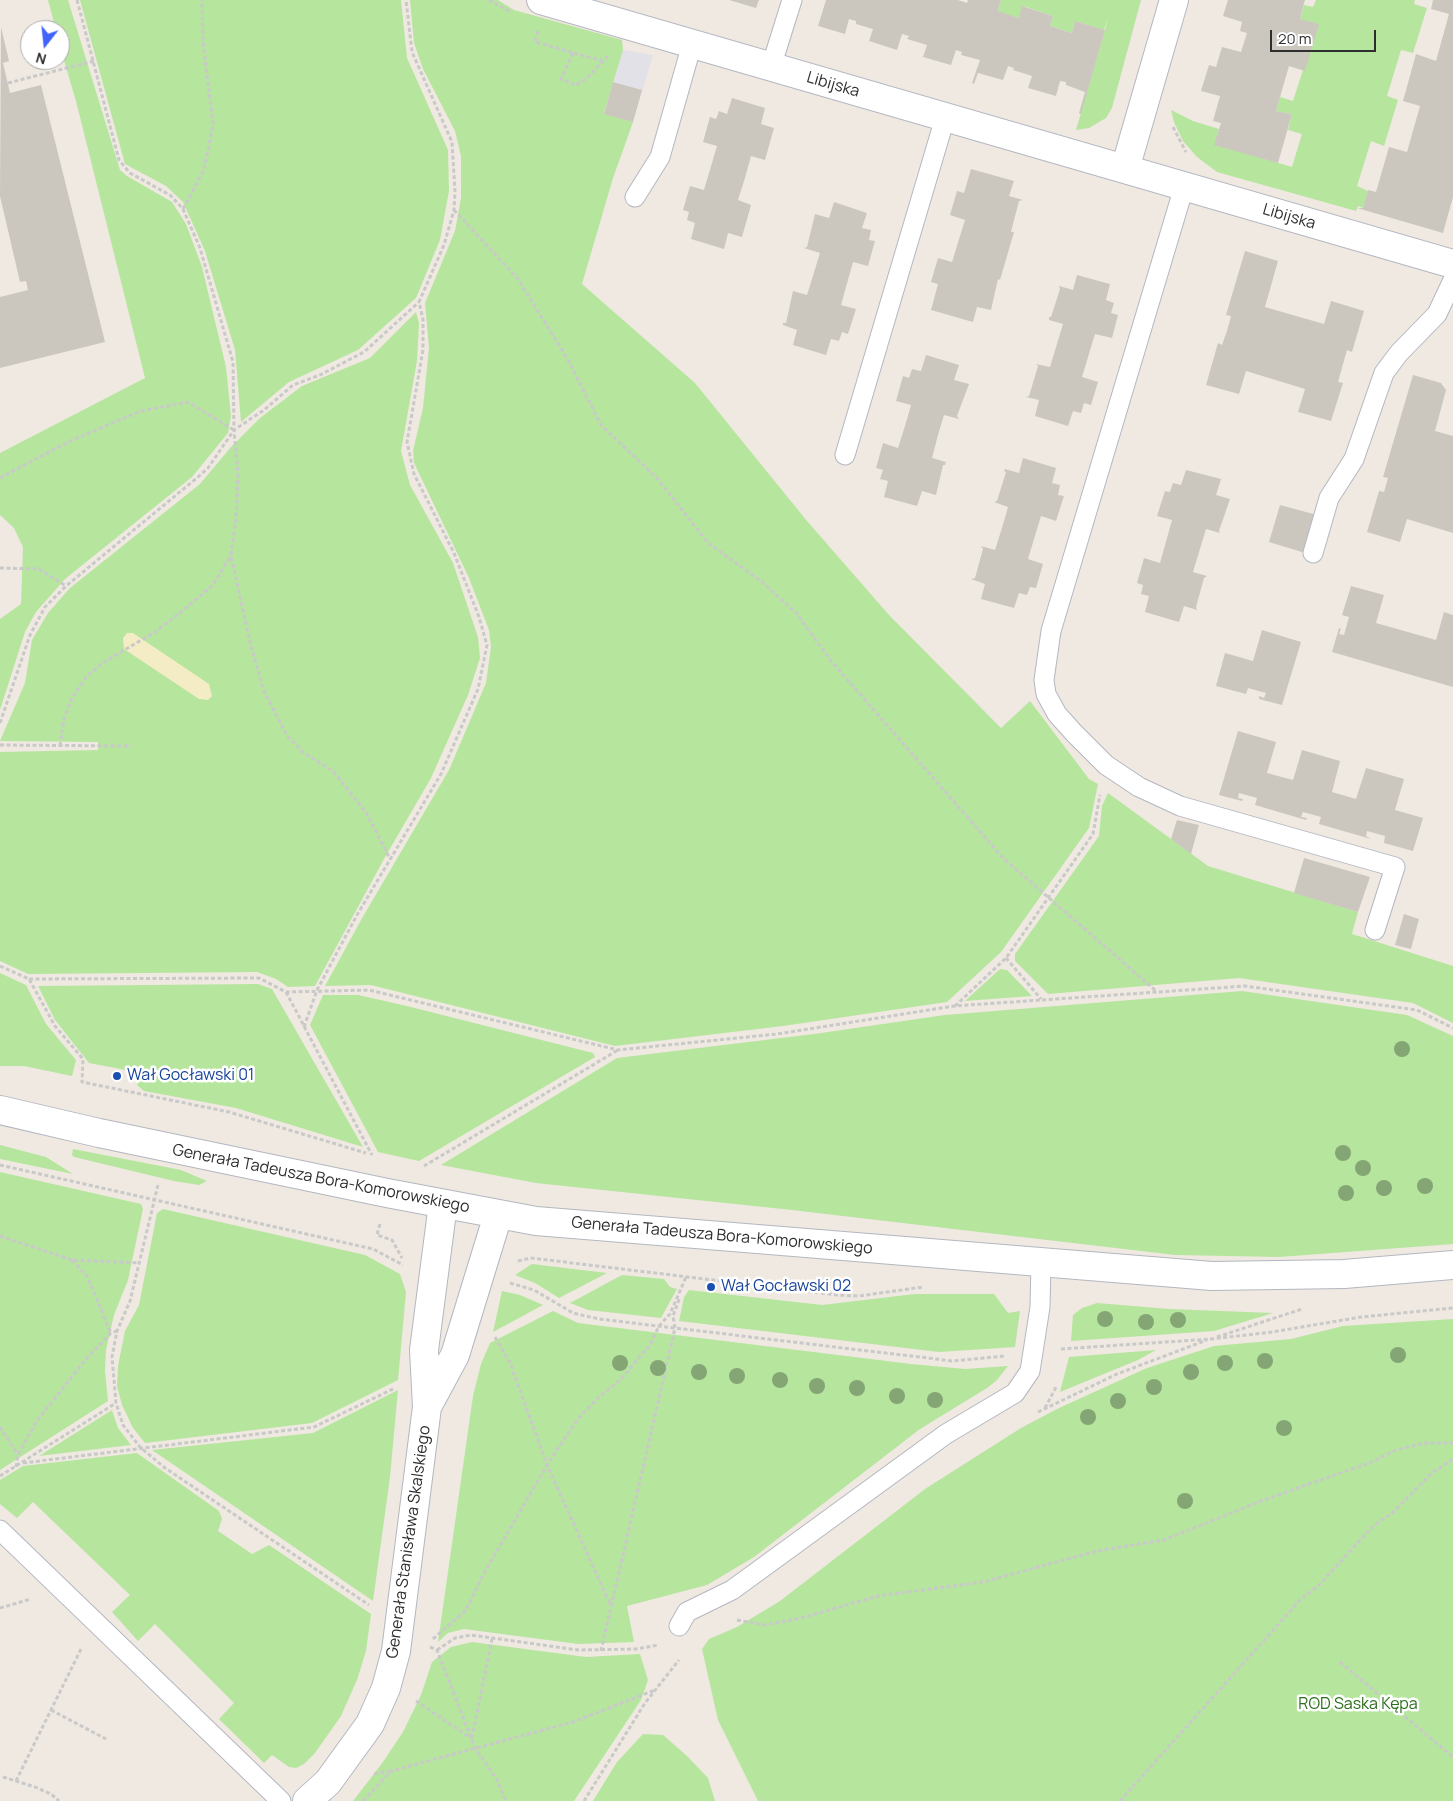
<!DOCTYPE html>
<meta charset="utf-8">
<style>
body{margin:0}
#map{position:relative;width:1453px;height:1801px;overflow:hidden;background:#efe9e1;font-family:Manrope,sans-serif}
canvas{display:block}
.north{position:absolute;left:20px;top:20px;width:50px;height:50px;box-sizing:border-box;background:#fff;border:1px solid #ababab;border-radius:50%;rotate:196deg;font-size:14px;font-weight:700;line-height:20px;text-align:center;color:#2e2e2e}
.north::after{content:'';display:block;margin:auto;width:18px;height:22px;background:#4264fb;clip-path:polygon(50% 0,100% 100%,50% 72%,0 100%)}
.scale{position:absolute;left:1270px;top:30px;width:106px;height:22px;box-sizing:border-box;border:2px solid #2e2e2e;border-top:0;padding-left:6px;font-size:15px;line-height:18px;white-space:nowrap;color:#2e2e2e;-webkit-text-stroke:4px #fff;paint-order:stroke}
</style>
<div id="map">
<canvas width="1453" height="1801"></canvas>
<div class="north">N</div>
<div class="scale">20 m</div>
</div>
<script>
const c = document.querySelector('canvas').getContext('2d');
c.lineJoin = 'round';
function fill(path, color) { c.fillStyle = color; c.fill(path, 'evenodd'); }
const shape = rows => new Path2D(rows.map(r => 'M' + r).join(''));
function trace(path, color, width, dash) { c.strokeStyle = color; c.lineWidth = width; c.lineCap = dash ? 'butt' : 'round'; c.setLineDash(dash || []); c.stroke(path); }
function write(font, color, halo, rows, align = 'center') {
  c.font = font + ' Manrope,sans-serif'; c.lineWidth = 5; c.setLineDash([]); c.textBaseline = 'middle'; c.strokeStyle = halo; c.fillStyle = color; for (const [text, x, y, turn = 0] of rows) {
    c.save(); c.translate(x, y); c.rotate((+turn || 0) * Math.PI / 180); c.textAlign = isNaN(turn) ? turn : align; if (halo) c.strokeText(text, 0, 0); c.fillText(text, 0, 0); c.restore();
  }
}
const industrial = shape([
 [623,50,653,55,633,122,604,114]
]);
const green = shape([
 [48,0,68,0,120,170,127,176,172,202,186,224,202,267,226,367,231,416,228,433,192,477,65,579,36,612,25,632,0,710,0,619,21,604,23,547,14,528,0,515,0,453,145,378,76,101,60,47,60,30,56,30],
 [80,0,401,0,407,58,448,150,449,191,440,240,416,298,358,350,289,382,241,422,235,350,205,251,183,202,166,186,125,164],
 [410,0,498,0,514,10,622,40,623,50,604,113,633,122,613,178,582,284,695,383,807,521,889,615,1001,728,1030,701,1089,779,1098,784,1089,828,1001,952,947,1002,783,1026,615,1046,371,985,325,986,361,920,449,770,486,683,491,647,489,630,469,578,414,463,413,451,423,408,429,348,425,303,455,231,461,198,461,156,455,131,423,69,414,43],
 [1001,0,1141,0,1112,108,1106,118,1089,128,1076,130,1109,16,1104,30,1075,21,1072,33,1050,26,1053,16,1023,6,1019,18,998,12],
 [1316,0,1415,0,1414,4,1427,8,1413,53,1401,50,1387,96,1398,100,1384,146,1371,141,1357,186,1368,191,1363,208,1358,206,1356,211,1217,172,1197,157,1183,141,1174,122,1171,110,1193,121,1219,129,1215,144,1292,167,1302,134,1288,130,1292,114,1276,111,1280,97,1293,101,1303,70,1300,19,1304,5,1313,7],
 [416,312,419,323,417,361,401,451,410,485,453,563,478,637,480,658,468,695,431,778,384,859,315,986,288,987,276,979,257,972,28,974,0,961,0,752,98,750,98,742,0,741,25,683,32,640,48,613,70,588,200,484,231,447,260,418,302,386,370,358],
 [1108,793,1208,866,1358,912,1352,934,1453,966,1453,1023,1413,1003,1239,978,1048,994,1015,961,1015,954,1099,836,1102,806],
 [1000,969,1007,970,1032,996,965,1001],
 [0,973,26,985,46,1024,76,1060,72,1076,24,1066,0,1066],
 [258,984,272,989,363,1147,236,1108,144,1091,137,1085,142,1073,89,1063,55,1020,38,986],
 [1242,991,1407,1015,1453,1036,1453,1244,1279,1257,1175,1255,792,1210,536,1183,441,1165,617,1058,814,1034,945,1015],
 [323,995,358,995,407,1006,593,1053,595,1057,419,1161,378,1152,310,1025],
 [0,1145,46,1157,73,1174,0,1159],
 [73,1149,181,1170,207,1181,199,1185,174,1181,74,1157,72,1155],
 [0,1172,141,1204,143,1209,128,1280,114,1315,106,1350,105,1371,108,1401,0,1470],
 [163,1209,365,1255,400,1274,406,1292,398,1380,312,1423,145,1443,133,1428,122,1405,117,1386,118,1366,125,1331,139,1305,157,1213],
 [532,1264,607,1273,559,1298,535,1283,515,1275],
 [622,1275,664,1279,670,1287,677,1289,661,1318,588,1310,570,1303],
 [689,1290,822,1305,915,1294,994,1294,1008,1313,1020,1311,1015,1347,939,1352,679,1321,684,1297],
 [502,1291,520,1295,543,1305,493,1332],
 [1097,1303,1169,1309,1273,1313,1214,1331,1071,1341,1073,1315,1082,1308],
 [553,1311,578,1323,911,1364,965,1369,1008,1366,997,1380,987,1388,920,1429,754,1557,707,1585,627,1606,634,1642,578,1644,464,1629,448,1633,438,1642,473,1396,481,1364,490,1343],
 [1453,1319,1453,1801,758,1801,718,1720,702,1649,709,1639,737,1627,780,1601,925,1489,1021,1428,1059,1408,1147,1368,1214,1346,1291,1339,1343,1326],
 [1156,1350,1138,1360,1060,1392,1069,1357],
 [398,1390,390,1477,373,1601,152,1450,313,1433],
 [112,1410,118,1428,131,1445,39,1456],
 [137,1453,219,1511,222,1519,218,1531,252,1554,269,1545,371,1614,366,1651,357,1680,341,1716,315,1753,304,1764,296,1768,289,1767,272,1755,264,1763,219,1719,234,1703,155,1624,138,1641,112,1612,130,1595,33,1502,17,1518,0,1504,0,1480,23,1466],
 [472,1642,586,1657,640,1654,648,1680,641,1700,574,1801,353,1801,383,1762,403,1732,421,1695,432,1662,451,1647],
 [643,1734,663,1735,687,1756,708,1778,715,1801,593,1801,617,1762]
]);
const sand = shape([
 [127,633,133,633,209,684,212,696,208,700,199,699,124,649,123,638]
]);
const building = shape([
 [729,0,759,0,756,8],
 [826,0,958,0,967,3,968,0,1001,0,998,11,1019,18,1022,6,1053,16,1050,26,1072,33,1075,21,1105,30,1081,114,1079,113,1085,92,1066,85,1066,82,1060,81,1056,96,1028,88,1032,76,1013,70,1014,68,1008,66,1003,80,978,73,974,84,972,83,980,60,961,55,962,52,956,50,951,65,923,57,927,45,907,39,909,36,902,34,897,50,869,41,873,29,856,24,856,21,849,19,845,34,818,26],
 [1228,0,1305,0,1300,19,1319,24,1305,71,1289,66,1276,111,1292,114,1278,163,1214,145,1221,123,1213,121,1220,96,1201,91,1209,65,1216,67,1222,47,1241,52,1247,33,1240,31,1242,22,1223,16],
 [1433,0,1453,0,1453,197,1443,233,1357,208,1363,208,1368,190,1376,192,1389,147,1407,152,1420,106,1403,101,1416,54,1436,61,1449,14,1431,9],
 [1,27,9,61,3,63,10,93,41,85,105,342,0,368,0,297,28,290,26,281,20,282,0,196],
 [613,82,642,90,633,122,604,114],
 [732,98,765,108,761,124,774,128,765,160,751,156,745,178,738,200,751,205,742,237,728,233,724,249,691,239,695,223,687,220,689,212,683,210,690,186,704,190,717,146,703,142,710,117,716,119,719,111,727,114],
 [971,169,1014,181,1009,196,1023,200,1019,201,1011,232,1014,232,1000,280,998,279,991,310,977,307,973,322,931,310,938,284,931,282,938,258,952,262,965,220,950,215,957,191,964,193],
 [834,202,867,213,862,228,871,230,869,240,875,241,868,266,853,262,841,305,856,309,848,334,842,332,839,341,831,339,826,355,793,345,797,330,783,325,783,323,786,323,793,291,807,295,820,253,804,248,807,247,815,214,829,218],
 [1245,251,1278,261,1265,307,1324,324,1331,301,1364,311,1352,352,1347,350,1338,382,1343,383,1331,421,1298,412,1305,389,1246,371,1239,394,1206,385,1218,343,1222,345,1227,331,1231,316,1226,315],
 [1077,275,1110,284,1106,300,1114,303,1111,313,1118,315,1112,338,1095,334,1082,377,1098,382,1091,405,1084,403,1081,413,1073,411,1068,426,1035,416,1039,400,1026,397,1029,396,1038,366,1036,364,1050,367,1063,324,1049,320,1049,317,1051,317,1060,289,1059,286,1073,290],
 [926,355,959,365,954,380,969,384,957,416,959,419,944,415,938,435,932,458,946,462,945,465,943,465,936,495,922,491,917,506,884,497,888,481,880,479,883,470,876,468,883,443,898,448,905,426,911,405,896,401,903,376,909,378,912,369,921,371],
 [1413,375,1441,383,1446,390,1435,431,1453,436,1453,533,1407,519,1400,542,1367,532,1379,491,1384,492,1388,478,1383,477],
 [1023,458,1056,468,1052,483,1060,485,1058,495,1064,496,1056,521,1041,516,1028,559,1043,564,1036,588,1030,587,1027,595,1019,593,1014,608,981,599,985,584,971,579,975,578,983,549,981,546,995,550,1002,528,1008,507,994,502,997,501,1006,472,1004,471,1005,469,1019,473],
 [1186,470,1221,479,1216,495,1230,499,1219,531,1220,533,1206,529,1193,572,1207,576,1204,578,1196,607,1197,610,1184,606,1179,622,1145,612,1149,596,1141,594,1143,585,1137,583,1144,558,1160,563,1172,520,1157,516,1165,491,1170,492,1173,483,1181,485],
 [1280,505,1317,515,1305,553,1269,542],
 [1351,586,1384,595,1376,623,1436,640,1444,612,1453,615,1453,687,1332,652,1339,628,1341,629,1339,634,1344,635,1349,617,1342,615],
 [1262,630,1301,642,1282,705,1259,699,1259,696,1264,698,1266,693,1248,688,1246,694,1216,686,1225,653,1253,661],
 [1238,731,1276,742,1267,773,1293,780,1302,750,1340,761,1332,792,1356,799,1366,768,1404,779,1395,810,1423,818,1413,851,1384,843,1385,836,1367,831,1366,836,1371,839,1319,824,1321,817,1303,812,1301,817,1307,818,1306,820,1255,805,1257,798,1239,793,1238,798,1243,799,1242,801,1219,795],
 [1177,820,1199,825,1191,854,1171,839],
 [1304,858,1370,877,1358,912,1294,893],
 [1404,914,1419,919,1411,949,1395,945]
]);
const path = shape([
 [77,0,119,160,130,173,170,195,183,209,200,248,233,362,234,430,238,475,236,519,231,555,249,638,263,689,287,736,304,753,333,771,367,814,390,859],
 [489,0,511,12],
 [538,31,535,42,603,61],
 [573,53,561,79,576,85,586,79,610,54],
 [8,83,94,61],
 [1173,127,1186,152],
 [183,209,204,170,213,124,203,41,202,0],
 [454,210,518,279,567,358,601,425,657,478,708,543,761,581,796,613,832,662,1003,858,1156,991],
 [0,478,70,441,141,411,188,402,234,430],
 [0,568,39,569,66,586],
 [0,723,30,635,45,607,66,586,198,477,208,468,234,430,264,410,293,385,320,375,364,352,419,302],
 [0,745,131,746],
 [60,746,64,719,72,698,87,676,104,662,155,632,181,612,213,585,231,555],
 [1006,958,1041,999],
 [0,966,29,979,55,1026,83,1059,82,1082,229,1112,366,1153],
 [29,979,259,978,286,992,369,990,618,1050,777,1034,954,1006,1245,986,1417,1010,1453,1028],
 [286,992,372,1155],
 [955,1006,1006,958,1093,834,1100,795],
 [304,1027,317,990,357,915,441,774,478,689,487,645,479,617,454,553,414,474,407,442,423,350,423,319,419,302,444,245,454,210,455,192,452,142,412,52,406,0],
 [0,1165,373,1249,403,1265],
 [424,1166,618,1050],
 [158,1185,130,1301,117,1331,112,1357,116,1403,123,1425,140,1447,165,1468,369,1605],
 [380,1224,377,1235,392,1240,402,1258],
 [0,1236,72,1260,140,1263],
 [72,1260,87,1276,111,1333],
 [518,1261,531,1258,837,1295,859,1296,923,1287],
 [510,1283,534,1290,573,1313,599,1319,953,1361,1005,1356],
 [495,1337,510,1363,547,1465,611,1606],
 [1217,1337,1302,1309],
 [1061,1349,1211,1339,1272,1332,1361,1317,1453,1308],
 [1045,1408,1056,1387],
 [1038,1412,1117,1374,1207,1340],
 [0,1427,18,1455],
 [23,1463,314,1427,395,1388],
 [16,1467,18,1455,36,1422,86,1359,111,1333,117,1331],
 [0,1476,116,1403],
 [0,1608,31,1599],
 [737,1620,765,1625,801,1618,878,1596,983,1582,1097,1551,1164,1540,1261,1501,1369,1463,1396,1450,1425,1443,1453,1443],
 [433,1639,466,1610,483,1575,547,1465,577,1420,598,1398,621,1379,650,1345,659,1326,670,1314,686,1277],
 [430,1647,437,1650,475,1748,496,1778,506,1801],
 [437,1650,455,1638,471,1635,578,1650,636,1649,659,1645],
 [601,1651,675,1328,673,1316,680,1297],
 [1340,1662,1453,1757],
 [416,1701,471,1738],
 [51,1710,106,1739],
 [472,1738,492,1639],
 [374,1774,390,1771],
 [3,1777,35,1787,51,1794,59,1801],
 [16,1781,82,1647],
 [363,1801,391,1771,573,1722,655,1690],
 [584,1801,645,1703,679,1660],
 [1120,1801,1300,1600,1319,1585,1374,1525,1391,1514,1432,1473,1453,1459]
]);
const lane = shape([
 [771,67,792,0],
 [1184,187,1051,631,1044,680,1046,694,1057,714,1074,733,1106,765,1139,787,1180,806,1395,867,1375,930],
 [635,197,660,157,692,44],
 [845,455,945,118],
 [1313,553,1329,498,1354,459,1384,373,1399,353,1437,314,1453,280],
 [0,1530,281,1801],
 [679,1626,687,1612,732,1590,946,1434,1015,1393,1030,1371,1040,1307,1041,1263]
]);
const street = shape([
 [541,0,1453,264],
 [1125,169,1174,0]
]);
const secondary = shape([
 [0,1110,99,1133,387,1193,536,1221,1212,1276,1344,1274,1453,1265],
 [428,1405,455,1355,498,1215],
 [307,1801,328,1782,370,1724,386,1688,396,1651,427,1407,424,1350,443,1204]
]);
const trees = [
 [1402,1049],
 [1343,1153],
 [1363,1168],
 [1425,1186],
 [1384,1188],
 [1346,1193],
 [1105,1319],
 [1178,1320],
 [1146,1322],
 [1398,1355],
 [1265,1361],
 [620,1363],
 [1225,1363],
 [658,1368],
 [699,1372],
 [1191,1372],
 [737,1376],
 [780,1380],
 [817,1386],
 [1154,1387],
 [857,1388],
 [897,1396],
 [935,1400],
 [1118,1401],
 [1088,1417],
 [1284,1428],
 [1185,1501]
];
const markers = [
 [117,1076,5,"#1a4fb4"],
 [711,1287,5,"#1a4fb4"]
];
const streetNames = [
 ["Libijska",833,85,16],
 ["Libijska",1289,217,16],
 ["Generała Tadeusza Bora-Komorowskiego",321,1179,11],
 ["Generała Tadeusza Bora-Komorowskiego",722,1236,5],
 ["Generała Stanisława Skalskiego",409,1542,-82]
];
const transitNames = [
 ["Wał Gocławski 01",127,1076],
 ["Wał Gocławski 02",721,1287]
];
const parkNames = [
 ["ROD Saska Kępa",1358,1705]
];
fill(industrial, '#e3e1e8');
fill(green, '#b6e59e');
fill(sand, '#f3ecc5');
fill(building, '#cbc7bf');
trace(lane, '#b4b7c1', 21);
trace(street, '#b4b7c1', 30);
trace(secondary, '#b4b7c1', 30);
trace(path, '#c9c9c9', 3, [4, 2.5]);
trace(lane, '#fff', 19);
trace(street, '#fff', 28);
trace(secondary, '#fff', 28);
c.fillStyle = '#84a574';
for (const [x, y] of trees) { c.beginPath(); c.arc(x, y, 8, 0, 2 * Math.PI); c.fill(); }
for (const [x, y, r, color] of markers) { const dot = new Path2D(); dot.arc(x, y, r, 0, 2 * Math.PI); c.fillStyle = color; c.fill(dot); trace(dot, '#fff', 2); }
write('16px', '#2e2e2e', '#fff', streetNames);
write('16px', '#164399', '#fff', transitNames, 'left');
write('16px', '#2c6e1b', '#fff', parkNames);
</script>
